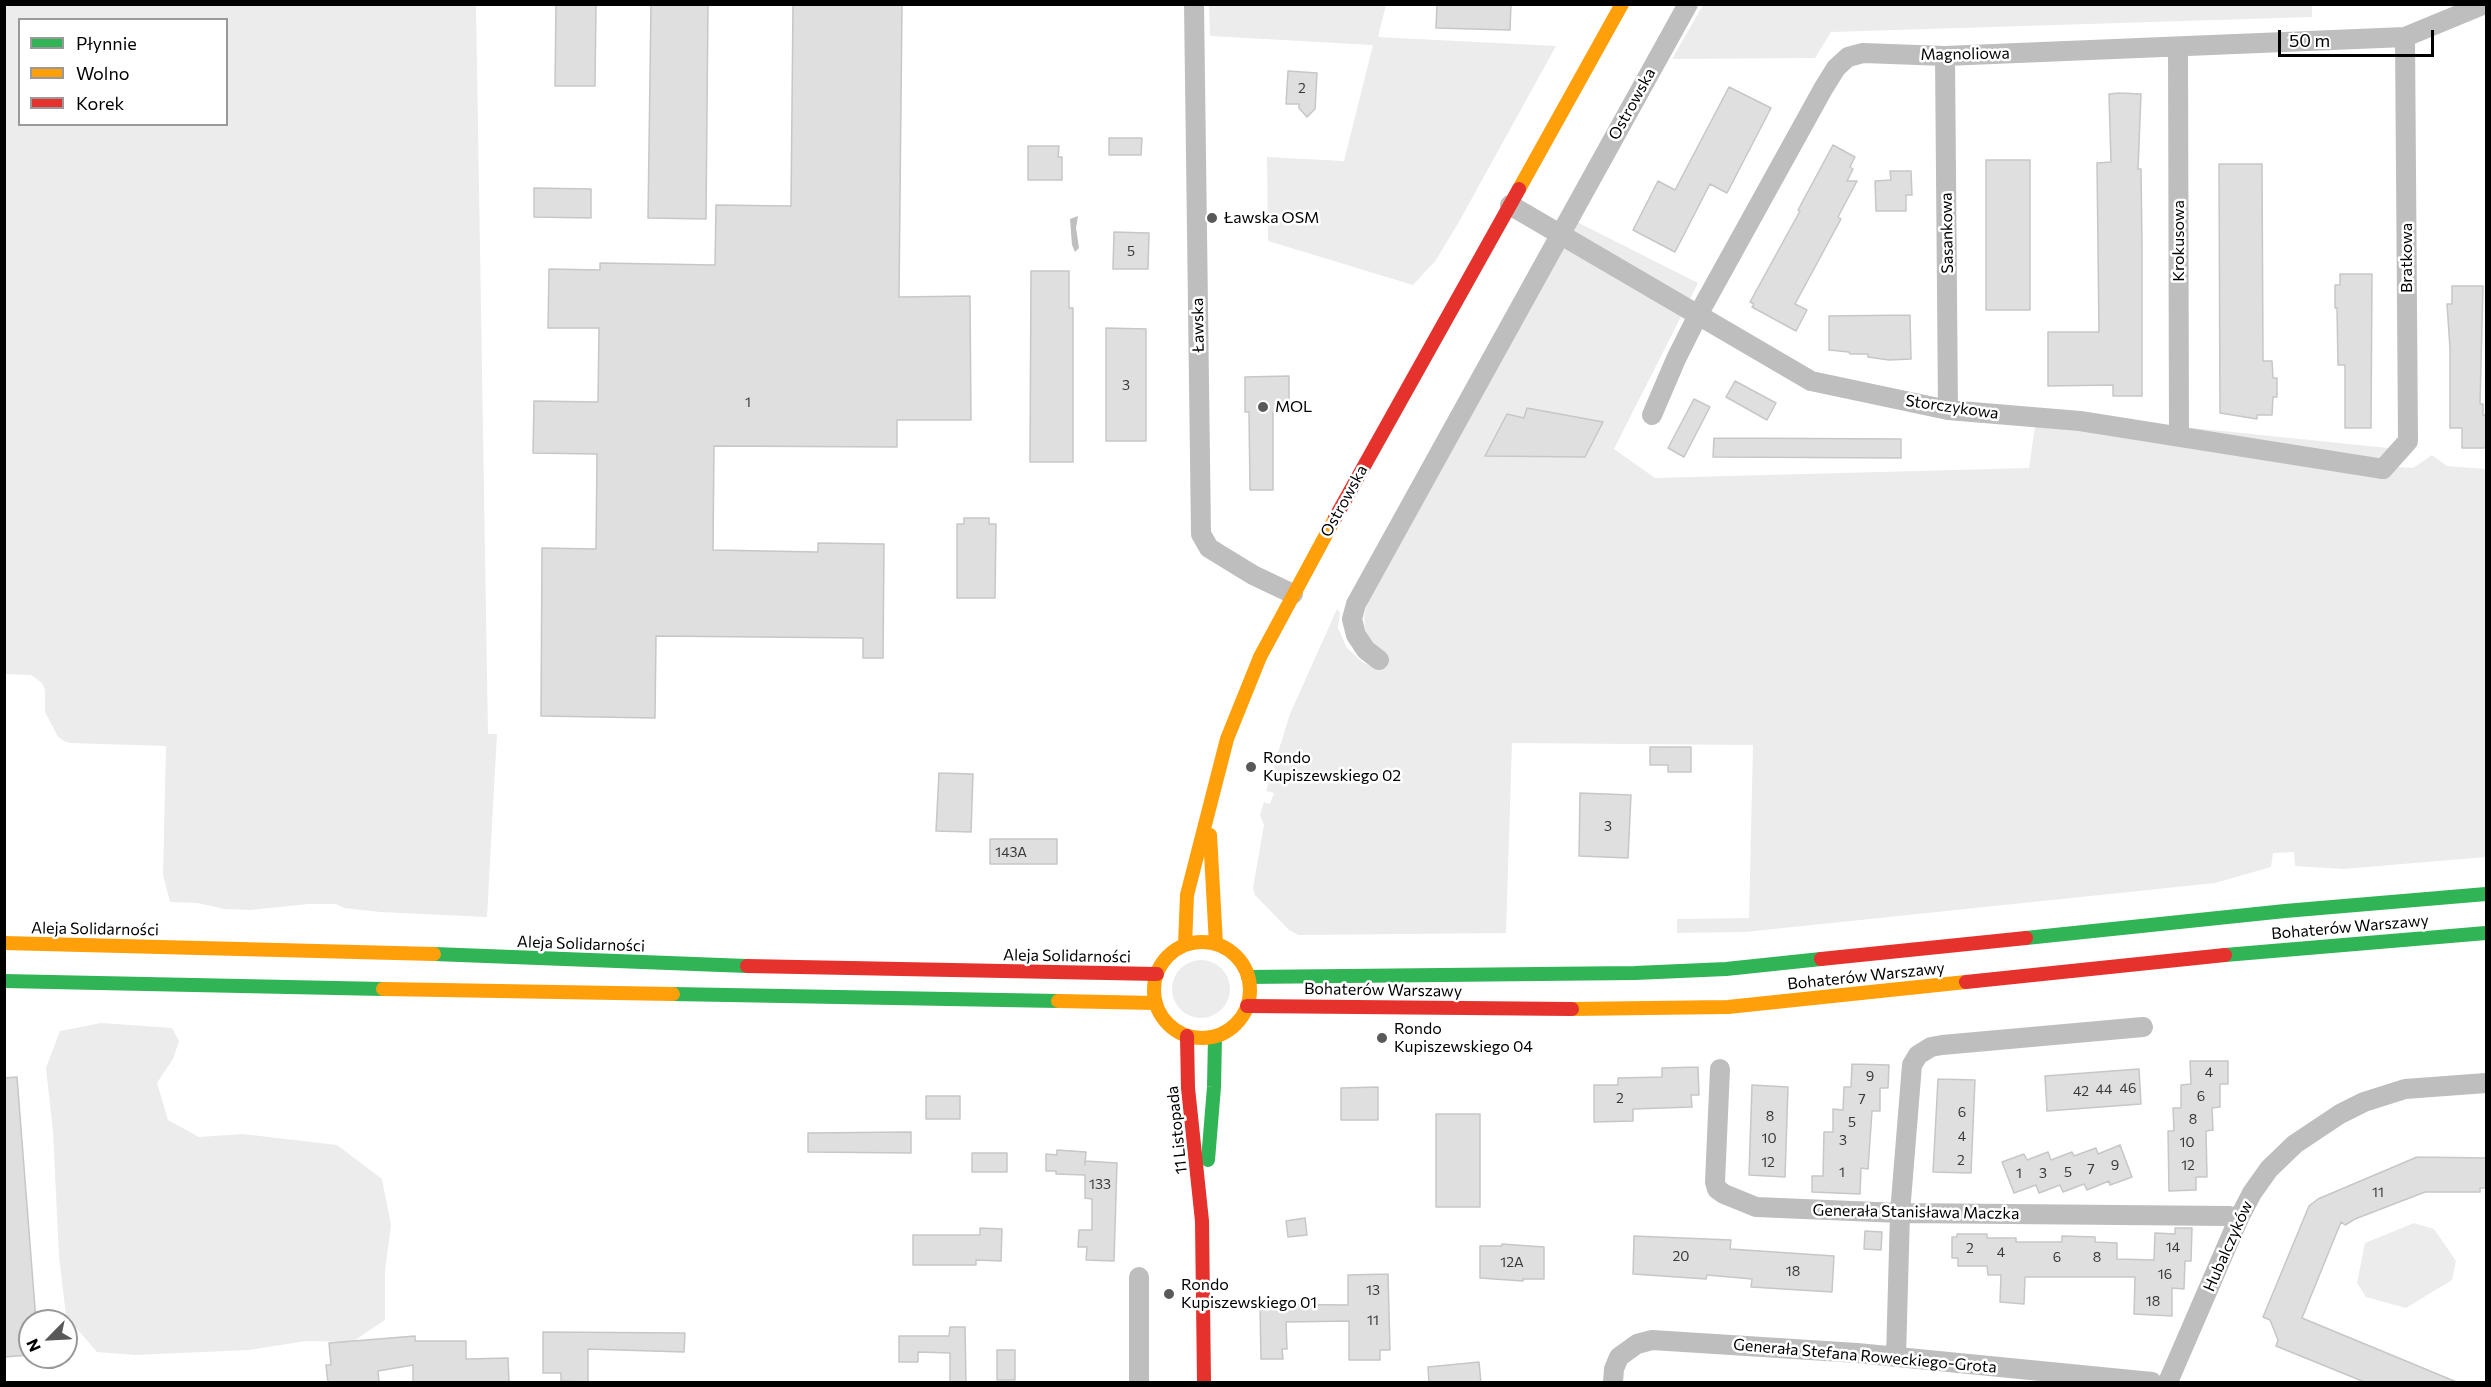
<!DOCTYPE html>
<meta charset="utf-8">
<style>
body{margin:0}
#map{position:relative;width:2491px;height:1387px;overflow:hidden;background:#fff;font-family:Commissioner,sans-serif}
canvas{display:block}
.frame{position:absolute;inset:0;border:6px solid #000;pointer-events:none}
.legend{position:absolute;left:18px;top:18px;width:210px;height:108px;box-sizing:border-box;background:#fff;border:2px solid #999;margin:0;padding:8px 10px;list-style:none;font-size:18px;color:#000}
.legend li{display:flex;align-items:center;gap:12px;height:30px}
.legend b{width:30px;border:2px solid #999}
.north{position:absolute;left:18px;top:1309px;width:60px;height:60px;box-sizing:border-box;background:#fff;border:2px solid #999;border-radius:50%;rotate:246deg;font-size:16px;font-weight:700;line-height:24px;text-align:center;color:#000}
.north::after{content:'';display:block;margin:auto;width:21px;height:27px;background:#595959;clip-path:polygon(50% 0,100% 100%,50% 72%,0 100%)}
.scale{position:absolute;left:2278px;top:30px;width:156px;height:27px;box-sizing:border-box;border:3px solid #000;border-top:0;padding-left:8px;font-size:18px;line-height:21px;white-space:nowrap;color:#000;-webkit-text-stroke:4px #fff;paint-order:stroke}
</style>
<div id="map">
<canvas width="2491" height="1387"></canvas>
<div class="frame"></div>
<ul class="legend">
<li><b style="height:8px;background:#30b455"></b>Płynnie</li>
<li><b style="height:8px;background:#ff9f0a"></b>Wolno</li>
<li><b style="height:8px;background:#e5322d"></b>Korek</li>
</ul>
<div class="north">N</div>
<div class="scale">50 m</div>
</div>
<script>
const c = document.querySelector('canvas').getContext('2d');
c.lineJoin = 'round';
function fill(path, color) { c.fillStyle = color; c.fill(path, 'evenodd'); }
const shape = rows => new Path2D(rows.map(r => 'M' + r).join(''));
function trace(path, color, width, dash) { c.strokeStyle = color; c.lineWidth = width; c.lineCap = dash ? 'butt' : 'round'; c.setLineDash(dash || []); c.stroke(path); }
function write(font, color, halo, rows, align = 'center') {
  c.font = font + ' Commissioner,sans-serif'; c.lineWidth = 5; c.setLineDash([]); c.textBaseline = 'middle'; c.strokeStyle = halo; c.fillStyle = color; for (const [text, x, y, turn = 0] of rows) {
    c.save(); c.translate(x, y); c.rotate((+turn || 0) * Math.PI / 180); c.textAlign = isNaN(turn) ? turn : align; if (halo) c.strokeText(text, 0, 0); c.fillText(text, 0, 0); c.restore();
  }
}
const green = shape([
 [4,5,476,5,488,734,497,734,487,917,380,912,344,908,336,904,308,904,251,910,224,909,198,903,170,902,163,875,166,746,70,743,64,741,58,737,45,712,45,690,42,683,31,675,5,674],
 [20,20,226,20,226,124,20,124],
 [1209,5,1386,5,1378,37,1556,46,1460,220,1436,260,1413,285,1268,241,1267,157,1344,161,1373,45,1210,36],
 [1703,5,2312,4,2312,17,1831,32,1815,58,1672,59],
 [1577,222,1698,283,1614,449,1655,478,2029,468,2037,412,2388,448,2383,466,2413,468,2432,455,2447,466,2486,469,2486,857,2343,869,2295,866,2294,852,2273,853,2271,867,2215,883,1745,932,1677,933,1677,919,1749,918,1753,745,1512,743,1506,933,1299,935,1289,930,1255,895,1253,888,1264,825,1260,815,1264,802,1270,804,1274,793,1266,791,1290,714,1337,609,1340,613,1338,628,1347,648,1362,662,1375,668,1371,643,1365,629,1364,615,1368,601],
 '1172 989a29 29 0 1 1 58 0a29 29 0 1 1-58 0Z',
 [101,1023,172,1028,179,1041,173,1059,157,1083,168,1120,199,1137,243,1134,337,1145,382,1179,391,1225,385,1271,385,1320,352,1342,306,1341,249,1350,135,1355,97,1352,66,1316,59,1256,53,1132,46,1068,60,1031],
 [2414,1223,2434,1229,2456,1261,2452,1280,2406,1308,2366,1297,2357,1283,2365,1243]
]);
const water = shape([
 [1078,216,1076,228,1079,248,1075,252,1072,245,1070,219]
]);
const building = shape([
 [556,4,596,4,595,86,555,86,556,4],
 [651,4,708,4,706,219,648,218,651,4],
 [793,4,902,4,899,297,970,296,971,420,897,420,897,447,714,446,713,550,818,552,818,543,884,544,883,658,863,658,863,638,656,636,655,718,541,716,542,548,596,549,597,454,533,453,534,401,598,402,599,328,548,328,549,269,600,270,600,263,715,265,716,205,791,206,793,4],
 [1437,4,1511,4,1510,30,1436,28,1437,4],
 [1288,71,1317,73,1315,109,1307,117,1299,108,1299,104,1286,104,1288,71],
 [1729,87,1771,108,1727,193,1710,184,1675,252,1633,230,1658,181,1675,190,1729,87],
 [2119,93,2141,94,2138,169,2141,169,2142,246,2142,396,2113,396,2113,385,2048,386,2048,332,2099,332,2097,163,2111,162,2109,94,2119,93],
 [1109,138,1142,138,1141,155,1109,155,1109,138],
 [1833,145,1855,157,1850,167,1853,169,1847,181,1857,181,1838,217,1841,219,1795,304,1807,310,1796,331,1752,307,1754,304,1750,302,1800,211,1798,210,1833,145],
 [1028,146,1059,146,1058,157,1062,157,1062,180,1028,180,1028,146],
 [1986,160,2030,160,2030,310,1986,310,1986,160],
 [2219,164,2262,164,2263,361,2272,361,2273,378,2277,378,2277,397,2273,397,2272,415,2257,415,2257,419,2220,413,2219,164],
 [1890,171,1911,171,1912,195,1906,195,1906,211,1876,211,1875,181,1891,180,1890,171],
 [534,188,591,189,591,218,534,217,534,188],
 [1114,232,1149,233,1148,269,1113,269,1114,232],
 [1031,271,1069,271,1069,308,1073,308,1073,462,1030,462,1031,271],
 [2340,274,2372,274,2371,428,2345,428,2345,365,2338,365,2337,308,2335,308,2335,285,2340,285,2340,274],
 [2452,286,2483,286,2480,404,2483,404,2483,415,2487,415,2487,448,2462,448,2462,428,2450,428,2450,348,2447,304,2452,304,2452,286],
 [1910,315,1911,359,1889,360,1868,357,1868,354,1850,354,1849,352,1829,350,1829,316,1910,315],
 [1106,328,1146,329,1146,441,1106,441,1106,328],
 [1289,376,1289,412,1273,412,1273,490,1250,490,1249,412,1245,412,1245,377,1289,376],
 [1735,381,1776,403,1767,420,1726,397,1735,381],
 [1694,399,1710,407,1684,457,1668,448,1694,399],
 [1527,408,1603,422,1585,457,1485,456,1507,414,1524,418,1527,408],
 [1714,438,1901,439,1901,458,1713,457,1714,438],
 [964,518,989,518,989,524,996,524,995,598,957,598,957,524,964,524,964,518],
 [1650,747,1691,747,1691,772,1668,772,1668,765,1650,765,1650,747],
 [939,773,973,774,971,832,936,831,939,773],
 [1580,793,1631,795,1628,858,1579,856,1580,793],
 [990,839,1057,839,1057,864,990,864,990,839],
 [2190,1061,2228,1061,2228,1084,2220,1084,2220,1107,2212,1108,2213,1130,2206,1131,2207,1177,2196,1177,2196,1190,2169,1191,2168,1131,2174,1131,2173,1108,2181,1108,2181,1085,2191,1084,2190,1061],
 [1852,1064,1889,1065,1888,1088,1880,1088,1880,1111,1872,1111,1868,1169,1861,1168,1860,1194,1812,1192,1812,1176,1823,1176,1824,1132,1833,1132,1833,1109,1843,1110,1844,1087,1851,1087,1852,1064],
 [1698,1067,1699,1095,1691,1095,1692,1107,1633,1109,1633,1121,1594,1122,1594,1085,1618,1085,1618,1078,1662,1077,1662,1068,1698,1067],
 [2139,1069,2141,1104,2047,1111,2045,1076,2139,1069],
 [17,1077,36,1321,30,1321,30,1355,4,1357,4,1078,17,1077],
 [1938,1079,1975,1080,1971,1173,1933,1172,1938,1079],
 [1752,1085,1788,1087,1785,1177,1749,1175,1752,1085],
 [1378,1087,1378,1120,1341,1120,1341,1088,1378,1087],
 [926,1096,960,1096,960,1119,926,1119,926,1096],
 [1436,1114,1480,1114,1480,1207,1436,1207,1436,1114],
 [911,1132,911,1153,808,1152,808,1133,911,1132],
 [2120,1145,2132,1177,2110,1185,2109,1181,2087,1190,2084,1184,2063,1192,2060,1185,2039,1193,2036,1185,2014,1193,2002,1162,2024,1154,2027,1160,2048,1152,2051,1160,2072,1152,2074,1156,2096,1148,2098,1154,2120,1145],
 [1057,1150,1086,1152,1085,1165,1085,1161,1117,1163,1114,1261,1086,1260,1087,1247,1078,1247,1079,1230,1092,1230,1092,1199,1085,1198,1085,1175,1056,1174,1056,1171,1046,1171,1046,1154,1057,1155,1057,1150],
 [972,1153,1007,1153,1007,1172,972,1172,972,1153],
 [2417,1157,2487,1158,2487,1188,2480,1188,2480,1192,2425,1192,2355,1219,2345,1225,2341,1222,2302,1318,2459,1383,2367,1383,2276,1346,2278,1340,2270,1320,2263,1317,2309,1206,2318,1199,2417,1157],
 [1305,1218,1307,1235,1288,1237,1286,1221,1305,1218],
 [980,1228,1002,1229,1001,1261,976,1260,976,1265,913,1265,913,1235,980,1235,980,1228],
 [2175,1228,2192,1228,2191,1261,2185,1261,2184,1289,2172,1288,2172,1316,2134,1314,2135,1277,2025,1277,2024,1304,2000,1302,2001,1275,1988,1275,1987,1266,1958,1266,1958,1258,1952,1258,1952,1237,1957,1237,1957,1234,1987,1234,1987,1238,2016,1238,2016,1242,2062,1242,2062,1236,2095,1237,2095,1242,2117,1243,2117,1259,2154,1260,2155,1233,2175,1234,2175,1228],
 [1865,1231,1882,1232,1881,1250,1864,1249,1865,1231],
 [1634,1236,1731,1240,1730,1249,1834,1256,1832,1292,1751,1287,1752,1279,1707,1275,1706,1279,1633,1274,1634,1236],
 [1502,1244,1544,1247,1544,1279,1523,1279,1523,1281,1480,1278,1480,1246,1502,1246,1502,1244],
 [1388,1274,1390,1350,1380,1350,1380,1360,1349,1360,1349,1321,1286,1322,1287,1349,1282,1349,1283,1359,1261,1359,1260,1304,1348,1305,1348,1275,1388,1274],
 [950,1327,965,1327,966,1383,950,1383,950,1353,918,1352,918,1362,899,1362,899,1336,949,1336,950,1327],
 [543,1332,685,1333,684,1352,588,1349,588,1382,561,1381,561,1373,543,1373,543,1332],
 [415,1336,415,1341,466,1341,466,1359,508,1358,509,1383,413,1383,413,1365,378,1371,379,1383,328,1383,326,1365,331,1365,329,1343,415,1336],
 [997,1350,1015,1350,1015,1380,997,1380,997,1350],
 [1479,1362,1481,1383,1429,1383,1428,1367,1479,1362]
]);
const street = shape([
 [1194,4,1201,534,1209,548,1253,575,1293,594],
 [2178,47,2179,436],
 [1945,56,1948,410],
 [1510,205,1811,381,1948,410,2080,421,2383,469,2408,441,2405,37],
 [1652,415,1676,359,1698,315,1823,89,1836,68,1848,57,1863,53,1945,56,2405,37,2485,4],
 [1379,660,1366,650,1356,635,1352,619,1356,604,1688,4],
 [1720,1069,1715,1182,1717,1189,1724,1194,1756,1207,1900,1213,2229,1216,2239,1218],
 [1139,1277,1139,1382],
 [1896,1357,1900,1213,1912,1065,1918,1055,1931,1047,1942,1045,2143,1027],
 [1613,1382,1614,1369,1619,1357,1637,1344,1652,1340,1857,1353,2152,1382],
 [2168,1382,2239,1218,2252,1193,2269,1169,2295,1144,2340,1114,2364,1102,2405,1089,2486,1083]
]);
const fast = shape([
 [2026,938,2285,911,2486,894],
 [434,954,747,966],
 [2225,955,2486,933],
 [1248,977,1635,973,1726,969,1821,959],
 [4,981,383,989],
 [673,994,1058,1001],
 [1208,1160,1214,1087,1215,1037]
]);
const slow = shape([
 [1519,189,1622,4],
 [1210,835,1216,944],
 '1154 990a48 48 0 1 1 96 0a48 48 0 1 1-96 0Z',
 [4,943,434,954],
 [1185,945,1187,895,1227,739,1260,657,1335,518],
 [383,989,673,994],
 [1058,1001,1155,1003],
 [1572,1009,1728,1007,1966,982]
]);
const jam = shape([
 [1335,518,1519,189],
 [1821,959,2026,938],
 [747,966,1157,974],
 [1966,982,2225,955],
 [1247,1006,1572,1009],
 [1187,1036,1188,1088,1202,1221,1204,1382]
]);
const markers = [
 [1212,218,6,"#595959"],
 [1263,407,6,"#595959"],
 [1251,767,6,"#595959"],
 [1382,1038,6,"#595959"],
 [1169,1294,6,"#595959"]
];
const numberNames = [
 ["2",1302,88],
 ["5",1131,251],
 ["3",1126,385],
 ["1",748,402],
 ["3",1608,826],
 ["143A",1011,852],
 ["4",2209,1072],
 ["9",1870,1076],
 ["46",2128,1088],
 ["44",2104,1089],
 ["42",2081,1091],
 ["6",2201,1096],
 ["2",1620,1098],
 ["7",1862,1099],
 ["6",1962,1112],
 ["8",1770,1116],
 ["8",2193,1119],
 ["5",1852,1122],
 ["4",1962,1136],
 ["10",1769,1138],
 ["3",1843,1140],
 ["10",2187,1142],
 ["2",1961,1160],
 ["12",1768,1162],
 ["9",2115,1165],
 ["12",2188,1165],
 ["7",2091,1169],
 ["1",1842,1172],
 ["5",2068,1172],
 ["1",2019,1173],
 ["3",2043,1173],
 ["133",1100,1184],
 ["11",2378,1192],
 ["14",2173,1247],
 ["2",1970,1248],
 ["4",2001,1252],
 ["20",1681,1256],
 ["6",2057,1257],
 ["8",2097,1257],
 ["12A",1512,1262],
 ["18",1793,1271],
 ["16",2165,1274],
 ["13",1373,1290],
 ["18",2153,1301],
 ["11",1373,1320]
];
const streetNames = [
 ["Magnoliowa",1965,54,-1],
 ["Ostrowska",1632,104,-61],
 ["Sasankowa",1947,233,-91],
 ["Krokusowa",2179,241,-90],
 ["Bratkowa",2407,258,-90],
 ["Ławska",1198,325,-91],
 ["Storczykowa",1952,407,8],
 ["Ostrowska",1344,501,-61],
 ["Bohaterów Warszawy",2350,927,-5],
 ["Aleja Solidarności",95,929,1],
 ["Aleja Solidarności",581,944,2],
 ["Aleja Solidarności",1067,956,1],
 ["Bohaterów Warszawy",1866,976,-6],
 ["Bohaterów Warszawy",1383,990,1],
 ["11 Listopada",1177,1130,-96],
 ["Generała Stanisława Maczka",1916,1212,1],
 ["Hubalczyków",2228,1246,-66],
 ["Generała Stefana Roweckiego-Grota",1865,1356,5]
];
const poiNames = [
 ["Ławska OSM",1224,218],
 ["MOL",1275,407],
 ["Rondo",1263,758],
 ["Kupiszewskiego 02",1263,776],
 ["Rondo",1394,1029],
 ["Kupiszewskiego 04",1394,1047],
 ["Rondo",1181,1285],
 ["Kupiszewskiego 01",1181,1303]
];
fill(green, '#ececec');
fill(water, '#bfbfbf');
fill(building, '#dfdfdf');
trace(building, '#c7c7c7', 1.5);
trace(street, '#bebebe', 20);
trace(fast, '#30b455', 14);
trace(slow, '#ff9f0a', 14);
trace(jam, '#e5322d', 14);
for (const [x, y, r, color] of markers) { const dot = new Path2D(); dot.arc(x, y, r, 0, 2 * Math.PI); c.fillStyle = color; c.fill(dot); trace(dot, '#fff', 2); }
write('14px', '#383838', null, numberNames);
write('16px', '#000', '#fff', streetNames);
write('16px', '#000', '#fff', poiNames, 'left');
</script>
